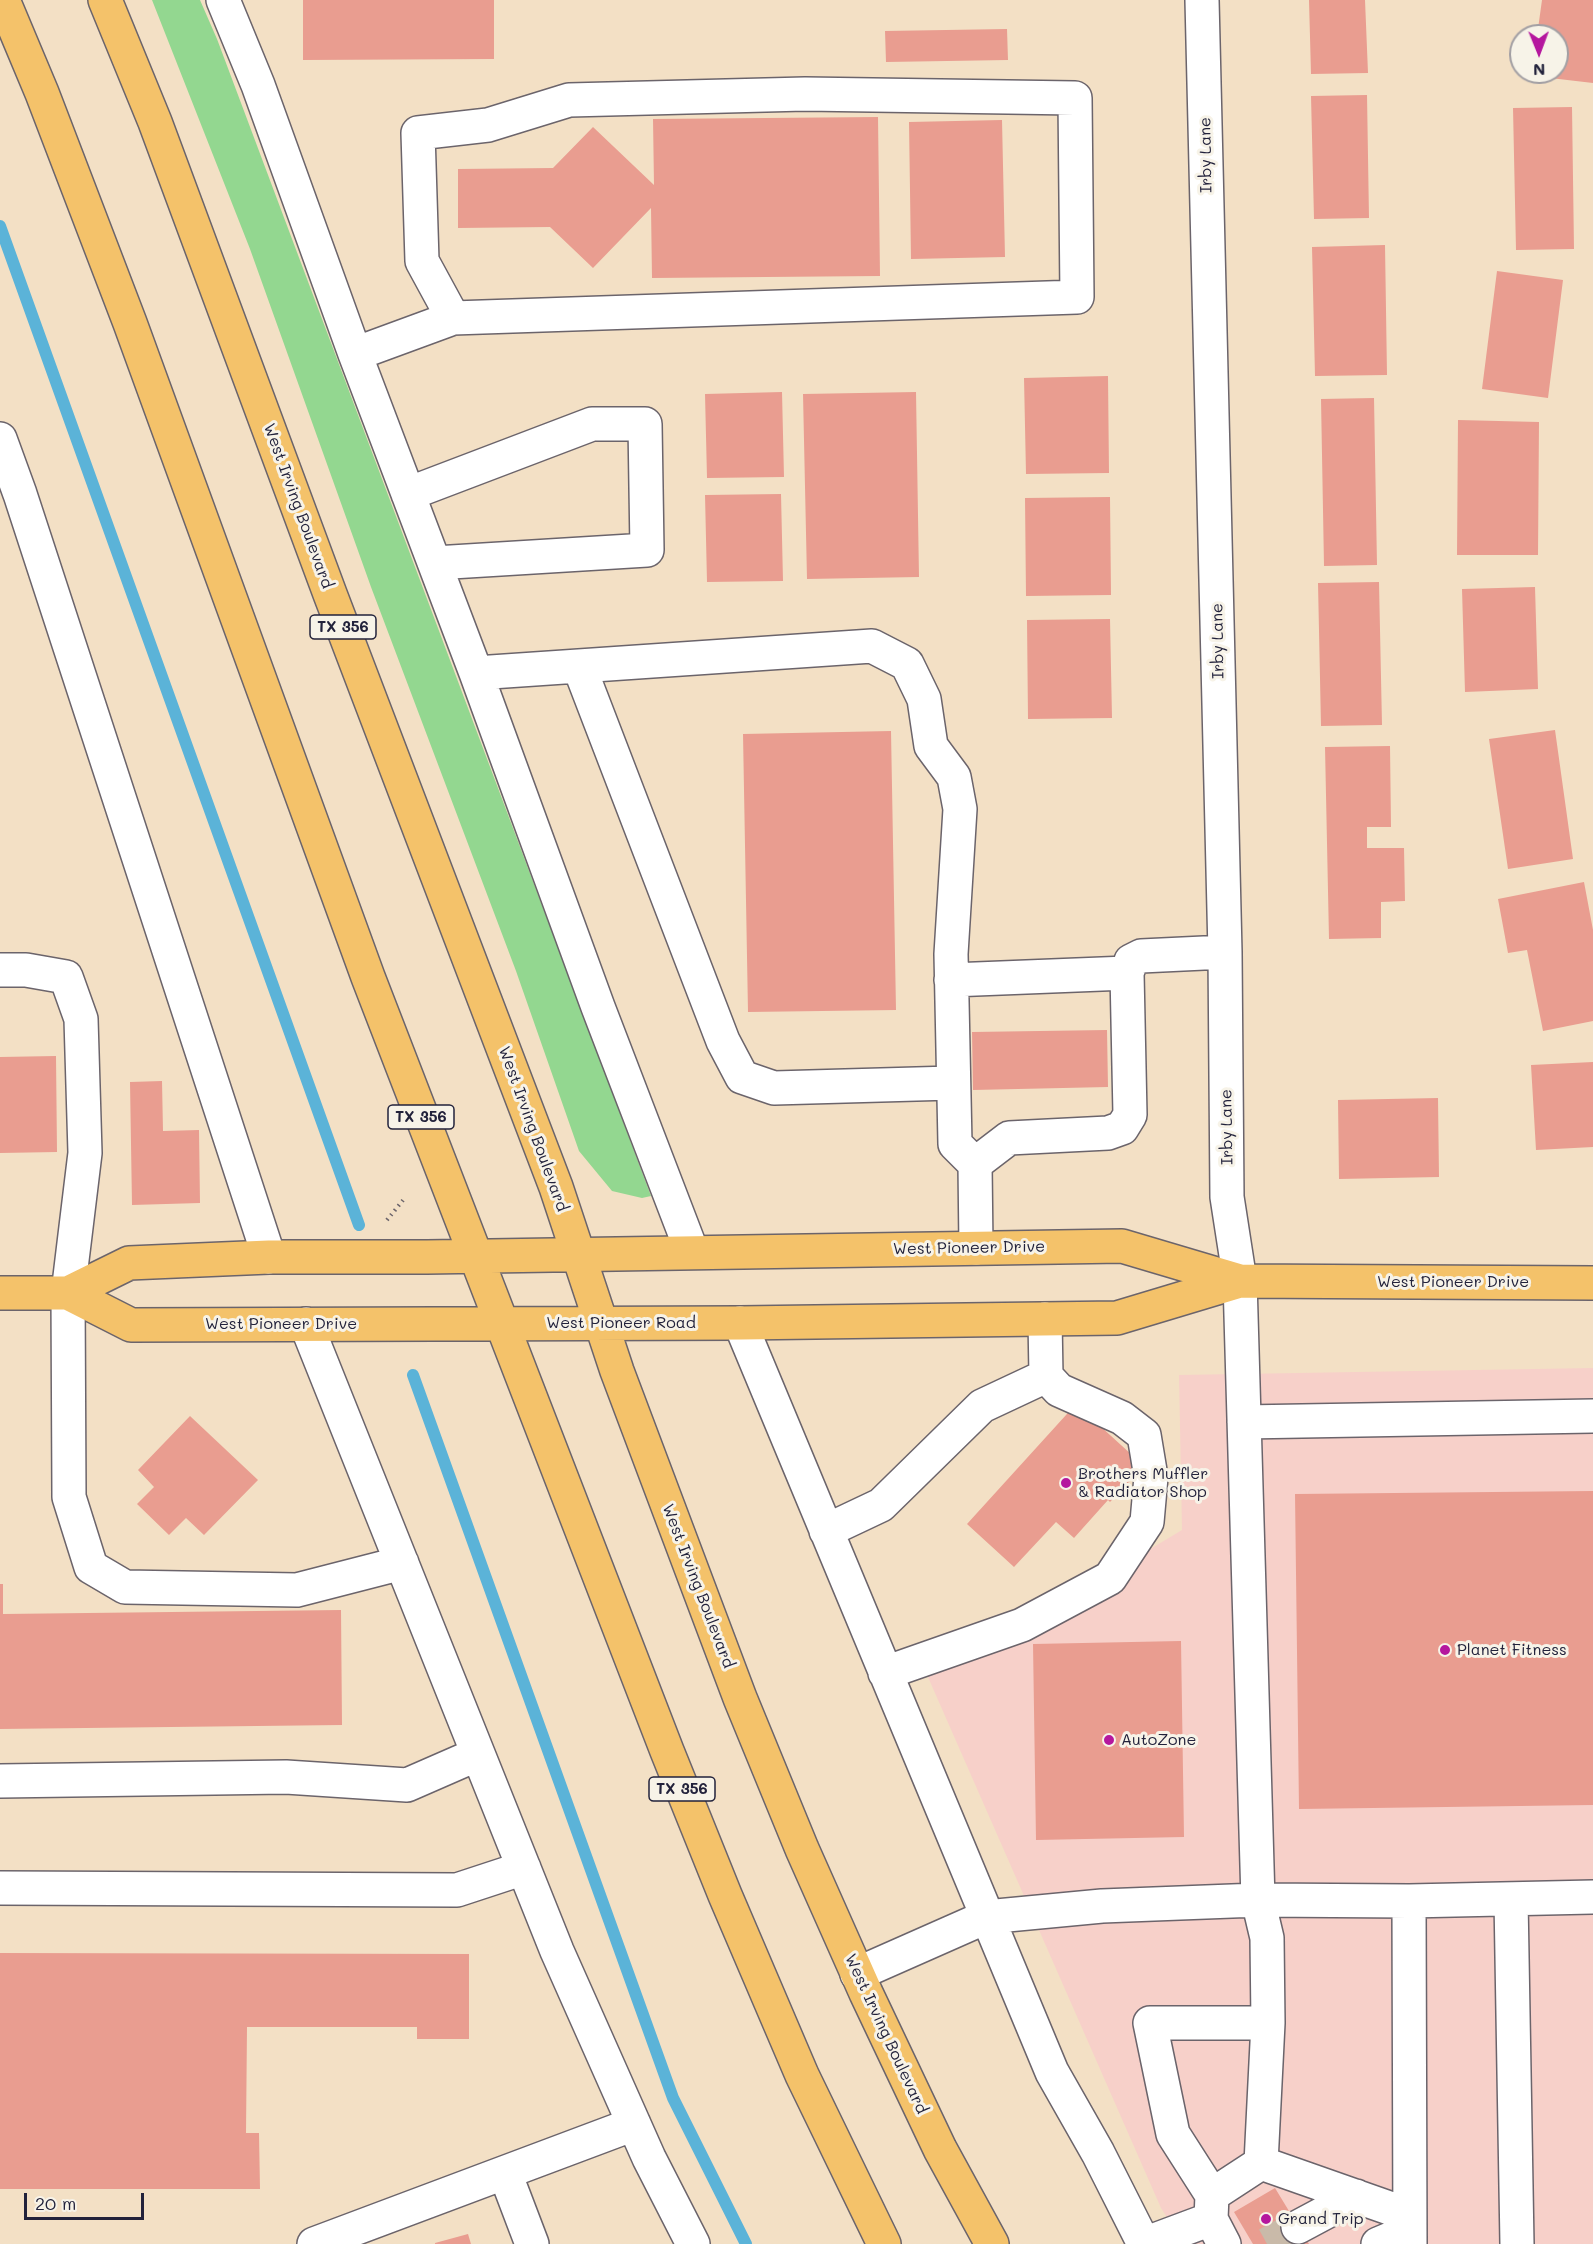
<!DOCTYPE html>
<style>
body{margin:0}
#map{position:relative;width:1593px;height:2244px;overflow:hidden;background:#f3e0c5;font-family:Mali,sans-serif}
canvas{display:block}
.north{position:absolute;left:1509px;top:24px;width:60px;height:60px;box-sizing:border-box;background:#f7f3e8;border:2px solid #a29fa3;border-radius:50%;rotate:179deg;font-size:16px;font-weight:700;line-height:24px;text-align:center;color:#22223b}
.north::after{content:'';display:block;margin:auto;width:21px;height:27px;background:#b5179e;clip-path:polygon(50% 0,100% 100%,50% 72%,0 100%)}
.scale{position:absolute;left:24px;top:2193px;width:120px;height:27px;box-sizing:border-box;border:3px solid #22223b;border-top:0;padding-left:8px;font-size:18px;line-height:21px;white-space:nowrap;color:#22223b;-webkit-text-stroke:4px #f7f3e8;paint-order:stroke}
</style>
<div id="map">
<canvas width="1593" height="2244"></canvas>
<div class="north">N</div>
<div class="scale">20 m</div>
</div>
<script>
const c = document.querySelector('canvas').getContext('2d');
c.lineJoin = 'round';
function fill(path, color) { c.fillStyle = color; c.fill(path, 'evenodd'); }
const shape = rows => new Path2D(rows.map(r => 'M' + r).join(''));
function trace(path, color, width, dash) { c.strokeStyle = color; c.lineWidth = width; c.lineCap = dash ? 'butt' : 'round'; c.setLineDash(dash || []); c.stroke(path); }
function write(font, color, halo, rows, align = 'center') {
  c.font = font + ' Mali,sans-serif'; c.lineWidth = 6; c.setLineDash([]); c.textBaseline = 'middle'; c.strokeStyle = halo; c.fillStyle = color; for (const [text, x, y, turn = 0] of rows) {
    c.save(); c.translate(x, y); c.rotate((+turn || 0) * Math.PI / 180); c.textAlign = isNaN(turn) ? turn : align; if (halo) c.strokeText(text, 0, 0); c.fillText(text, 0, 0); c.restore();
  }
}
const built = shape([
 [1593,1368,1593,2244,1184,2244,1161,2208,924,1668,1017,1629,1182,1530,1179,1375]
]);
const green = shape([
 [152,0,200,0,217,39,651,1196,642,1198,612,1191,579,1151,516,971,371,587,250,249]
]);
const stream = shape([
 [0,226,359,1225],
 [413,1375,673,2098,746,2244]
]);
const building = shape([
 [303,0,494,0,494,59,303,60],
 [1309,0,1365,0,1368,73,1311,74],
 [1542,0,1593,0,1593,83,1533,76,1533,72,1557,72,1557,36,1537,36],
 [1007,29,1008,60,886,62,885,31],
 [1367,95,1369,218,1314,219,1311,96],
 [1572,107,1574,249,1516,250,1513,108],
 [878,117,880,276,652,278,651,208,593,268,550,227,458,228,458,169,553,168,593,127,654,185,653,119],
 [1002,120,1005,257,911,259,909,122],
 [1385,245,1387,375,1315,376,1312,247],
 [1497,271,1563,280,1548,398,1482,389],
 [1108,376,1109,473,1026,474,1024,378],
 [782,392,784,477,707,478,705,394],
 [916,392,919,577,807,579,803,394],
 [1374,398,1377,565,1324,566,1321,399],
 [1458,420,1539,422,1538,555,1457,555],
 [781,494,783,581,707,582,705,495],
 [1110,497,1111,595,1026,596,1025,498],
 [1379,582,1382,725,1321,726,1318,583],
 [1535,587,1538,689,1465,692,1462,589],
 [1110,619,1112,718,1028,719,1027,620],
 [1555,730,1573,859,1508,869,1489,739],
 [891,731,896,1010,748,1012,743,734],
 [1390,746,1391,827,1367,827,1367,848,1404,848,1405,901,1381,902,1381,938,1329,939,1325,747],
 [1584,882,1593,930,1593,1021,1543,1031,1527,950,1508,953,1498,899],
 [1107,1030,1108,1087,973,1090,972,1032],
 [56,1056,57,1152,0,1153,0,1057],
 [1593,1062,1593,1147,1536,1150,1531,1065],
 [162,1081,163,1131,199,1130,200,1203,132,1205,130,1082],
 [1438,1098,1439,1177,1339,1179,1338,1100],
 [1076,1404,1144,1466,1110,1502,1108,1500,1074,1538,1056,1522,1014,1567,967,1524],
 [190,1416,258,1480,204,1535,186,1518,169,1535,137,1504,154,1487,138,1470],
 [1593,1491,1593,1805,1299,1809,1295,1494],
 [0,1584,3,1584,3,1614,341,1610,342,1725,0,1729],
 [1181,1641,1184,1837,1036,1840,1033,1644],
 [0,1953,469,1954,469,2039,417,2039,417,2027,247,2027,246,2133,259,2133,260,2189,0,2189],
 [1275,2188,1309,2244,1253,2244,1234,2212],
 [468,2234,471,2244,435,2244,435,2243]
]);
const minorTunnel = shape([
 [1267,2244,1298,2227]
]);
const path = shape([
 [387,1220,404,1199]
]);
const minor = shape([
 [223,0,258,85,355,354,476,673,598,1007,692,1252],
 [1202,0,1225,952,1227,1197,1240,1281,1258,1900,1267,1938,1268,2023,1261,2163,1212,2195,1211,2219],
 [355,354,453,318,1077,297,1075,98,805,94,569,100,488,125,418,133,422,261,453,318],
 [0,439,20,494,269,1257],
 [408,494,592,424,645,424,647,550,435,563],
 [579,666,723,1041,742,1077,774,1088,952,1083],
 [476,673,872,646,907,664,924,699,931,746,954,777,960,809,951,954,955,1144,975,1164,976,1248],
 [0,970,26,970,66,977,81,1019,85,1153,68,1293,69,1497,91,1567,125,1587,297,1590,402,1563],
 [951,980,1127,973],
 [975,1164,1009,1138,1108,1133,1122,1128,1130,1115,1127,973,1131,961,1141,956,1225,952],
 [740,1323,1052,2072,1098,2153,1144,2244],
 [306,1324,557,1951,649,2158,693,2244],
 [1244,1422,1593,1416],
 [826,1531,881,1505,982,1406,1046,1376],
 [885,1673,1022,1625,1110,1578,1147,1522,1151,1477,1144,1435,1122,1418,1059,1390,1046,1376,1045,1319],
 [0,1781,286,1777,407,1785,478,1754],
 [0,1888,457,1890,524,1868],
 [1511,1899,1517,2244],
 [1409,1901,1410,2244],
 [857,1974,986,1917,1102,1906,1258,1900,1409,1901,1593,1897],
 [1261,2163,1409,2215],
 [505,2173,532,2244],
 [1212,2195,1173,2134,1150,2023,1268,2023],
 [1298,2227,1356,2196],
 [314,2244,634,2124],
 [1144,2244,1211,2219,1224,2244],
 [1378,2244,1409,2231]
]);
const major = shape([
 [3,0,42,93,130,323,368,977,667,1751,725,1895,802,2075,884,2244],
 [105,0,155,122,330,594,556,1187,617,1371,740,1698,802,1849,866,1993,940,2149,992,2244],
 [0,1293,68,1293,129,1263,269,1257,427,1257,1122,1246,1240,1281,1593,1283],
 [68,1293,131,1325,740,1323,1117,1318,1240,1281]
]);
const markers = [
 [1066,1483,6,"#b5179e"],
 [1445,1650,6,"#b5179e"],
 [1109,1740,6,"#b5179e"],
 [1266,2219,6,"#b5179e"]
];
const shields = [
 [343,627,66],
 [421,1117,66],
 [682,1789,66]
];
const shieldNames = [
 ["TX 356",343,627],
 ["TX 356",421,1117],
 ["TX 356",682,1789]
];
const streetNames = [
 ["Irby Lane",1206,155,-91],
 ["West Irving Boulevard",298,506,70],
 ["Irby Lane",1218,641,-91],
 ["Irby Lane",1227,1127,-91],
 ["West Irving Boulevard",533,1129,70],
 ["West Pioneer Drive",969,1248,-1],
 ["West Pioneer Drive",1453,1282],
 ["West Pioneer Road",621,1323],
 ["West Pioneer Drive",281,1324],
 ["West Irving Boulevard",698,1586,69],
 ["West Irving Boulevard",886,2034,65]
];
const poiNames = [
 ["Brothers Muffler",1078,1474],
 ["& Radiator Shop",1078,1492],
 ["Planet Fitness",1457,1650],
 ["AutoZone",1121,1740],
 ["Grand Trip",1278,2219]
];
fill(built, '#f7d0c9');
fill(green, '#93d790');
trace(stream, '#5bb3d8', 12);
fill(building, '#e99d90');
trace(minorTunnel, '#c9baa9', 33, [33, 16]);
trace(minor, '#6b646b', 36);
trace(major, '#6b646b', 36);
trace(path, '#6b646b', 4, [1.5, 4.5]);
trace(minor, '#fff', 33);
trace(major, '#f4c26a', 33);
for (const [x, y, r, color] of markers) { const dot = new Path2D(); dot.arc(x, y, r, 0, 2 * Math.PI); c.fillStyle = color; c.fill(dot); trace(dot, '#f7f3e8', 2); }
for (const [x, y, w] of shields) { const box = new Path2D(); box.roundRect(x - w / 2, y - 12, w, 24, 4.5); c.fillStyle = '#f7f3e8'; c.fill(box); trace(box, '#22223b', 1.5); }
write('bold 15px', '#22223b', null, shieldNames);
write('16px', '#22223b', '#f7f3e8', streetNames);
write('16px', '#22223b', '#f7f3e8', poiNames, 'left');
</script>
